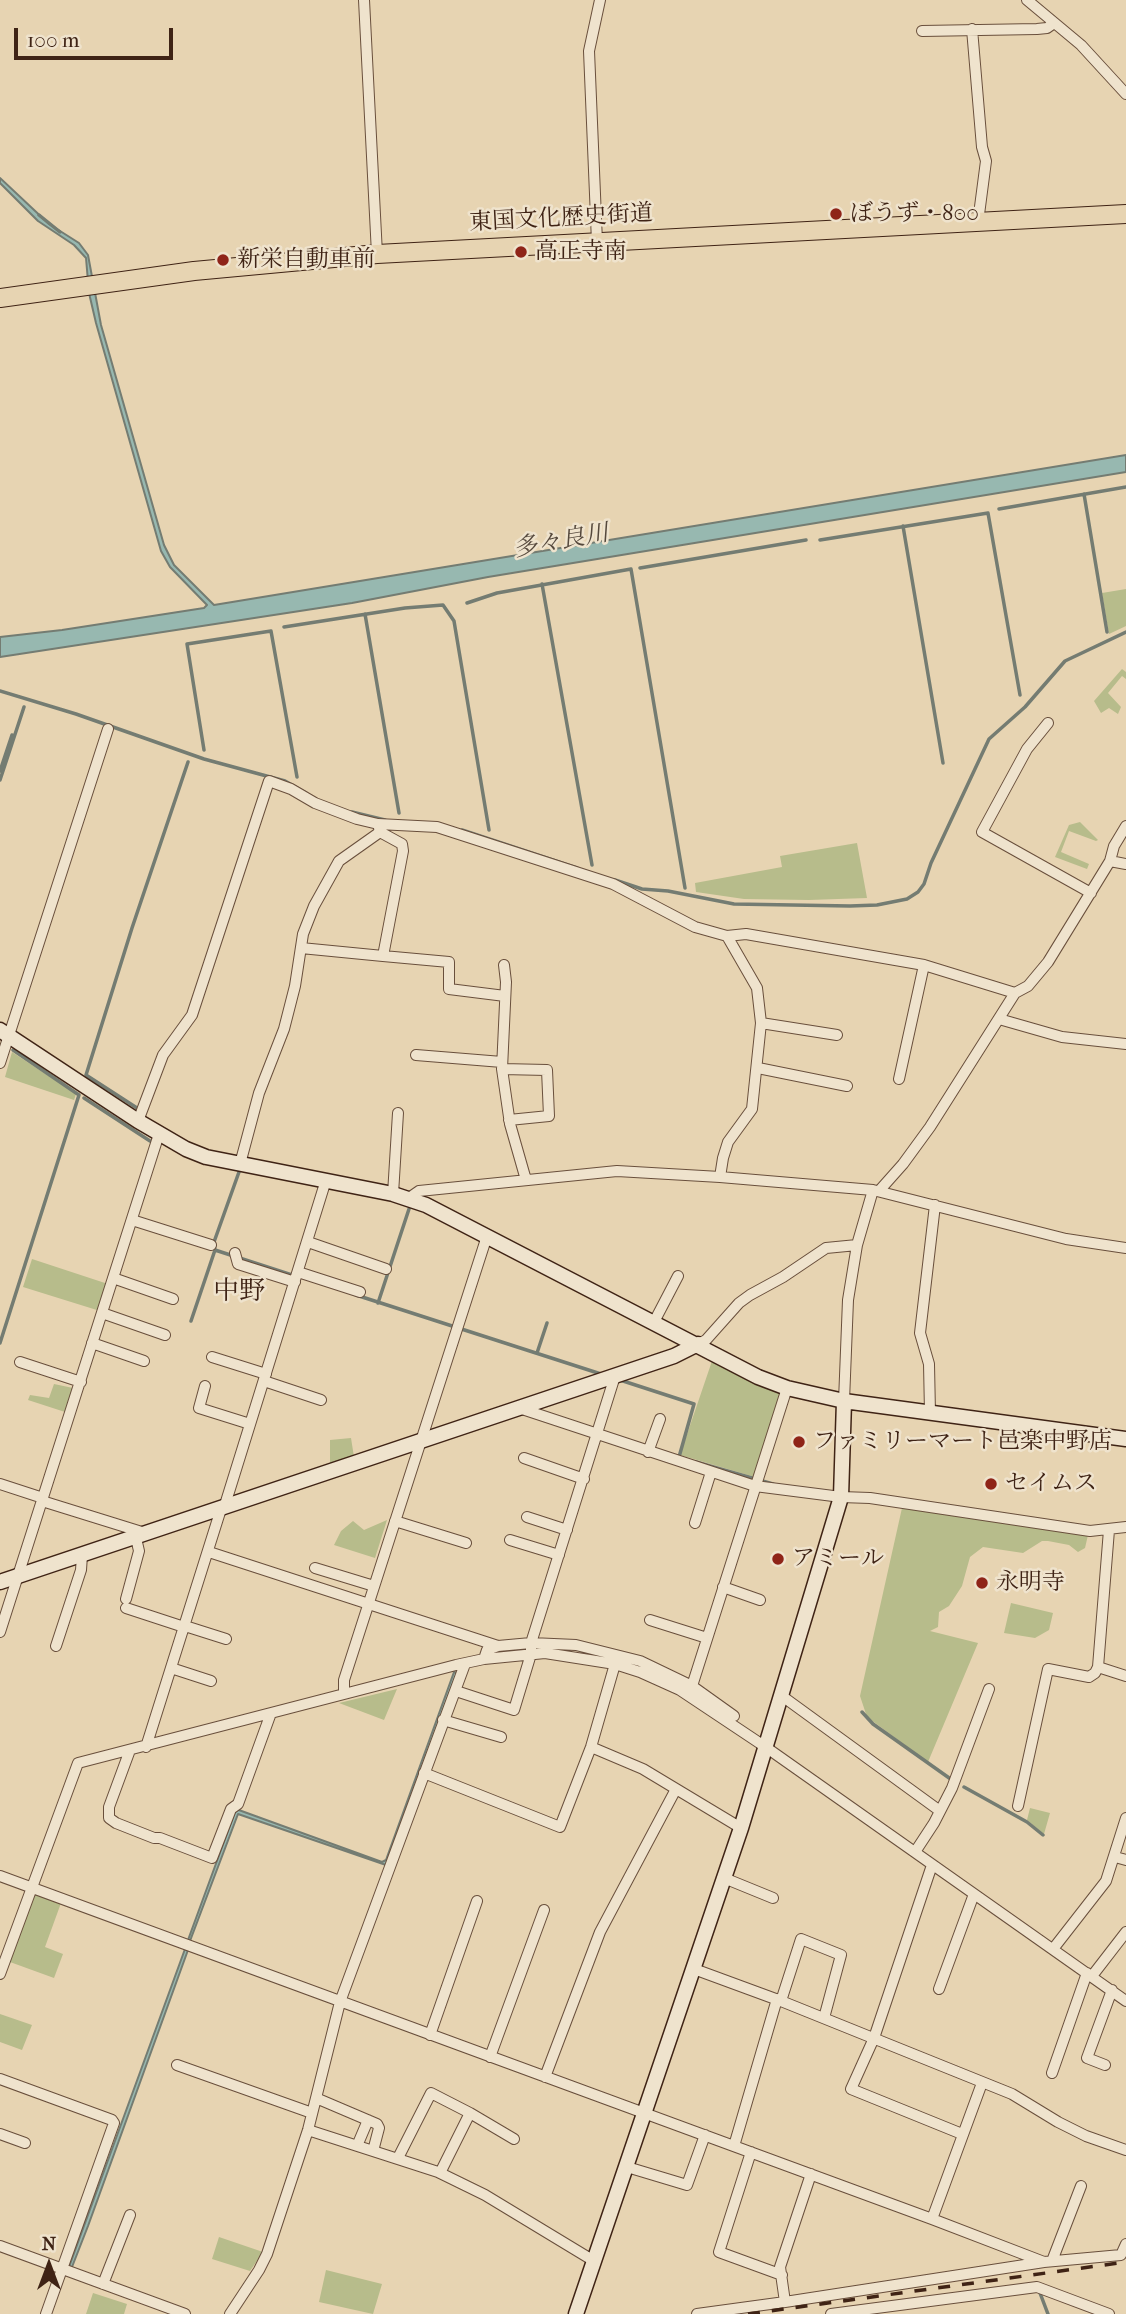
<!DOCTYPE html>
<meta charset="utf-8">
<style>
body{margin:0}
#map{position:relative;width:1126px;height:2314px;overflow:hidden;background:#e7d4b2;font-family:"IM FELL French Canon",serif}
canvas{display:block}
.north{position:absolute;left:14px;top:2230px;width:70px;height:70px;-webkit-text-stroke:5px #efe3cd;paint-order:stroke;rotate:0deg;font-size:19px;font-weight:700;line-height:28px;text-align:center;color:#3f2315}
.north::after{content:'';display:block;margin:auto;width:24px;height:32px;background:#3f2315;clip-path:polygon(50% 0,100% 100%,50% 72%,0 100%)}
.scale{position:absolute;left:14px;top:28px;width:159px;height:32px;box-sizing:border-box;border:4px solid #3f2315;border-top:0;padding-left:9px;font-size:21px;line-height:24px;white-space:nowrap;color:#3f2315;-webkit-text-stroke:5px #efe3cd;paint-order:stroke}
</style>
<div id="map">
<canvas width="1126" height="2314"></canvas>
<div class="north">N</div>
<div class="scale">100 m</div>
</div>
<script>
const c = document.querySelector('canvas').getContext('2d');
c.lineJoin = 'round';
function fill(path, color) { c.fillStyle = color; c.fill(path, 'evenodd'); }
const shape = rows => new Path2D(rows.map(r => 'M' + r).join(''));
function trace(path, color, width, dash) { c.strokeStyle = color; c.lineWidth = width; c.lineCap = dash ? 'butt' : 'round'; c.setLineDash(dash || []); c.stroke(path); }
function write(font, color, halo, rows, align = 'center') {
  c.font = font + ' "IM FELL French Canon","Noto Serif JP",serif'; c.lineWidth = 5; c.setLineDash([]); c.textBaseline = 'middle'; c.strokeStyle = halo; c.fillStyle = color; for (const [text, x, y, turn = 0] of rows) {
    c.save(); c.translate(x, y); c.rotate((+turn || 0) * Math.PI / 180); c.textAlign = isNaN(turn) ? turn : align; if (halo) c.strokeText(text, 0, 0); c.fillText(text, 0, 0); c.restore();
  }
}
const green = shape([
 [1126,589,1126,626,1109,634,1102,593],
 [1122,669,1126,672,1126,679,1122,676,1108,693,1121,707,1118,714,1109,708,1101,713,1094,701],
 [1080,822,1098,840,1096,841,1069,831,1061,852,1089,864,1087,869,1055,857,1069,825],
 [857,843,867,898,809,900,744,899,696,892,695,883,782,867,780,856],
 [12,1052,76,1094,74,1100,5,1077],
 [32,1259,108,1284,100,1311,23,1287],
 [712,1361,782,1392,755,1477,680,1455],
 [54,1384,73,1388,65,1412,28,1400,30,1395,49,1398],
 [351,1438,354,1457,330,1464,330,1440],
 [902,1508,1088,1535,1085,1548,1078,1552,1069,1545,1048,1541,1042,1541,1023,1553,983,1547,970,1557,962,1586,949,1606,939,1612,938,1627,930,1631,978,1643,928,1762,867,1717,860,1696],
 [387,1520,375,1558,334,1545,341,1531,353,1521,364,1530],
 [1011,1603,1053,1613,1049,1630,1035,1638,1004,1633],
 [397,1689,384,1720,339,1703],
 [1030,1808,1050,1813,1044,1834,1027,1820],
 [35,1894,61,1903,45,1947,63,1954,54,1978,10,1962],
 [0,2014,32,2025,22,2050,0,2042],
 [219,2237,263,2252,250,2271,212,2259],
 [326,2270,382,2284,373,2314,319,2302],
 [93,2293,127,2304,124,2314,86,2314]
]);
const water = shape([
 [0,178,49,224,79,243,88,255,101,325,164,545,174,565,214,605,1126,455,1126,472,488,577,352,603,0,657,0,637,62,630,204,608,207,605,170,567,161,551,96,323,89,293,86,258,74,245,38,221,0,183,0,178],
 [454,1672,457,1673,386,1865,238,1814,190,1941,188,1940,236,1809,382,1862,386,1860,454,1672],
 [185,1949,188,1950,88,2226,72,2267,69,2267,185,1949]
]);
const stream = shape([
 [39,215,60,232],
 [1084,494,1107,632],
 [999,509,1126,487],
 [903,526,943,763],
 [820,540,988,513,1020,695],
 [640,568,806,540],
 [542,584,592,865],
 [467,603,497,593,631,569,685,888],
 [365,614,399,813],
 [284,627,405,608,443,605,454,621,489,830],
 [0,691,76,714,204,759,285,781,306,793],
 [204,750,187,644,271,631,297,777],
 [0,771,12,735,14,736],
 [0,780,24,707],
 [352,812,385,820],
 [462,830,577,868],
 [615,880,642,889,668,891,734,904,850,906,877,905,907,899,918,892,924,884,931,863,989,739,1025,707,1065,661,1126,632],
 [84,1098,150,1141],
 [137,1108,86,1075,132,928,188,762],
 [239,1172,214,1242,215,1250,295,1276],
 [356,1295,601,1374],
 [378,1303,409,1209],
 [191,1321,215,1250],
 [0,1343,79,1095,13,1050],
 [537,1353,547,1323],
 [620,1380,694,1404,679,1457],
 [696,1462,773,1484],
 [862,1712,873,1724,952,1780],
 [964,1787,1027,1822,1043,1835],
 [1040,2293,1048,2314]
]);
const street = shape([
 [364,0,377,254],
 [1027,0,1081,45,1126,94],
 [972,29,982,147,986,161,978,222],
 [922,31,1037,29,1047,28,1054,23],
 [597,242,589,51,600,0],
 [1048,723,1027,749,982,832,1091,893],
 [380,832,402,844,403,851,383,956,449,962,449,989,505,996],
 [1110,861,1126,864],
 [727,936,746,934,924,965,1015,993],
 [301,948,383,956],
 [504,965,506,982,502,1069,510,1124,526,1180],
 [999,1019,1062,1037,1126,1044],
 [761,1023,837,1035],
 [416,1055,502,1062],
 [0,1063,108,729],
 [758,1068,847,1086],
 [502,1069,547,1070,549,1116,509,1120],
 [899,1079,924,965],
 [138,1121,163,1055,192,1015,269,781,291,789,315,803,357,819,378,824,437,827,613,884,695,927,727,936,757,988,761,1023,752,1109,728,1142,723,1158,720,1177],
 [240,1164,259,1093,284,1029,295,986,303,934,314,906,339,861,380,832,378,824],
 [879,1191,903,1164,930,1127,1015,993,1028,986,1048,962,1110,861,1114,846,1126,826],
 [393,1194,398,1113],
 [409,1198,419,1191,617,1171,720,1177,873,1190,1066,1239,1126,1248],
 [132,1220,211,1245],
 [308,1242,386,1269],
 [235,1253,238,1264,295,1282],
 [298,1272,360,1292],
 [113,1278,173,1299],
 [102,1313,165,1335],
 [654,1322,678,1276],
 [92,1343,144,1361],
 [698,1344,706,1340,739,1303,750,1295,783,1277,826,1248,857,1245],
 [212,1357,266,1374],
 [20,1362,81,1382],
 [264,1381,321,1400],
 [205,1386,199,1408,250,1424],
 [844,1401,848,1300,857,1245,873,1190],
 [519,1408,755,1486,841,1497,870,1498,1090,1531,1126,1527],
 [930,1413,929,1364,920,1333,935,1205],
 [648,1452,660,1419],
 [524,1458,584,1479],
 [0,1484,43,1498],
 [42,1501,145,1533],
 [224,1508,326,1180],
 [527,1517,567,1530],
 [395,1521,466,1543],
 [695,1523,711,1472],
 [510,1540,559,1555],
 [209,1552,498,1646],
 [315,1568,374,1586],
 [723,1587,760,1600],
 [126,1599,139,1551,136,1538],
 [126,1608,184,1627],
 [650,1620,707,1638],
 [185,1626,226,1639],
 [0,1632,159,1134],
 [56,1646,81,1570,82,1555],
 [484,1659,487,1650,498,1646,531,1643,576,1645,640,1661,692,1686,787,1388],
 [1098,1667,1126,1676],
 [171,1668,211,1681],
 [692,1686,734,1716],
 [456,1691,514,1710,531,1654,531,1643,615,1376],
 [344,1694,344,1680,487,1236],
 [782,1696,940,1811],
 [443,1720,501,1737],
 [146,1747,221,1509],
 [591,1747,643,1769,741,1828],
 [130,1750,109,1807,109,1818,116,1823,154,1838,160,1838,212,1858,231,1809,238,1804,271,1713],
 [424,1773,560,1827,591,1747,615,1664],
 [1018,1806,1048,1669,1089,1677,1095,1673,1098,1667,1109,1530],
 [915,1852,934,1823,952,1788,989,1689],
 [1115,1857,1126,1860],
 [932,1865,874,2038,851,2089,962,2134],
 [0,1876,932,2219,1044,2262,1121,2255,1126,2244],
 [724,1878,773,1898],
 [1053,1949,1106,1881,1126,1818],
 [694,1969,781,2001,1012,2094,1058,2122,1086,2136,1126,2150],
 [0,1974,78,1763,456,1665,484,1659,545,1653,615,1664,640,1672,680,1690,767,1748,1126,2001],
 [1092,1976,1126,1932],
 [939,1989,974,1894],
 [781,2001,801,1939,841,1955,824,2018],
 [430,2035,477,1901],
 [490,2057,544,1910],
 [177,2065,312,2113],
 [1105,2065,1087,2058,1112,1990],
 [1052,2073,1087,1973],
 [545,2077,600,1932,676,1789],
 [0,2079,112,2120,114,2123,46,2314],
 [316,2098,377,2124,379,2128,373,2151],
 [308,2130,438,2172,485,2195,594,2261],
 [0,2134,25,2143],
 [357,2146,368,2120],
 [734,2146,777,1999],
 [751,2152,719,2252,782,2275],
 [398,2158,431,2093,470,2113,514,2139],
 [627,2167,687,2185,705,2135],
 [440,2173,470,2113],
 [811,2174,780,2267,785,2302,1044,2262],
 [932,2219,982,2083],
 [0,2246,185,2314],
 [1052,2261,1081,2186],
 [103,2284,130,2215],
 [230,2314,259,2270,267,2254,308,2130,340,2002,465,1664],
 [697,2314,785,2302],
 [831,2314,1037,2287,1109,2314]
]);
const secondary = shape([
 [0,1030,138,1121,186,1149,206,1157,393,1194,426,1205,758,1377,787,1388,844,1401,1126,1439],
 [0,1582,674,1356,698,1344],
 [576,2314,741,1828,838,1507,841,1497,844,1401]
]);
const highway = shape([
 [0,298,194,271,377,254,1126,214]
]);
const rail = shape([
 [748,2314,1126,2262]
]);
const markers = [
 [836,214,7,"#8f2418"],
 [521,252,7,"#8f2418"],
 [223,260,7,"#8f2418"],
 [799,1442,7,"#8f2418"],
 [991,1484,7,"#8f2418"],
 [778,1559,7,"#8f2418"],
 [982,1583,7,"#8f2418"]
];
const poiNames = [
 ["ぼうず・800",850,214],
 ["高正寺南",535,252],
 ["新栄自動車前",237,260],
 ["ファミリーマート邑楽中野店",813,1442],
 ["セイムス",1005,1484],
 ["アミール",792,1559],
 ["永明寺",996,1583]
];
const streetNames = [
 ["東国文化歴史街道",561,219,-3]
];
const waterNames = [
 ["多々良川",561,542,-10]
];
const quarterNames = [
 ["中野",239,1293]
];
fill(green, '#b7bc8b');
fill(water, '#97b8b0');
trace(water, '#747c72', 2);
trace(stream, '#747c72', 3.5);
trace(street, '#694f3c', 12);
trace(secondary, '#3f2315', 17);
trace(highway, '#3f2315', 20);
trace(street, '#efe3cd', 10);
trace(secondary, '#efe3cd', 14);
trace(highway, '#e7d4b2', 18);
trace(rail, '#3f2315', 3.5, [12, 12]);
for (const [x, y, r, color] of markers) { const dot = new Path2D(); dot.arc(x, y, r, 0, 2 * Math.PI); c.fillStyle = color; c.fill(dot); trace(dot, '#efe3cd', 2.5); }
write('23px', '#3f2315', '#efe3cd', poiNames, 'left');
write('23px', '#3f2315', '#efe3cd', streetNames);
write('italic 24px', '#55483c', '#efe3cd', waterNames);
write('26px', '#3f2315', '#efe3cd', quarterNames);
</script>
